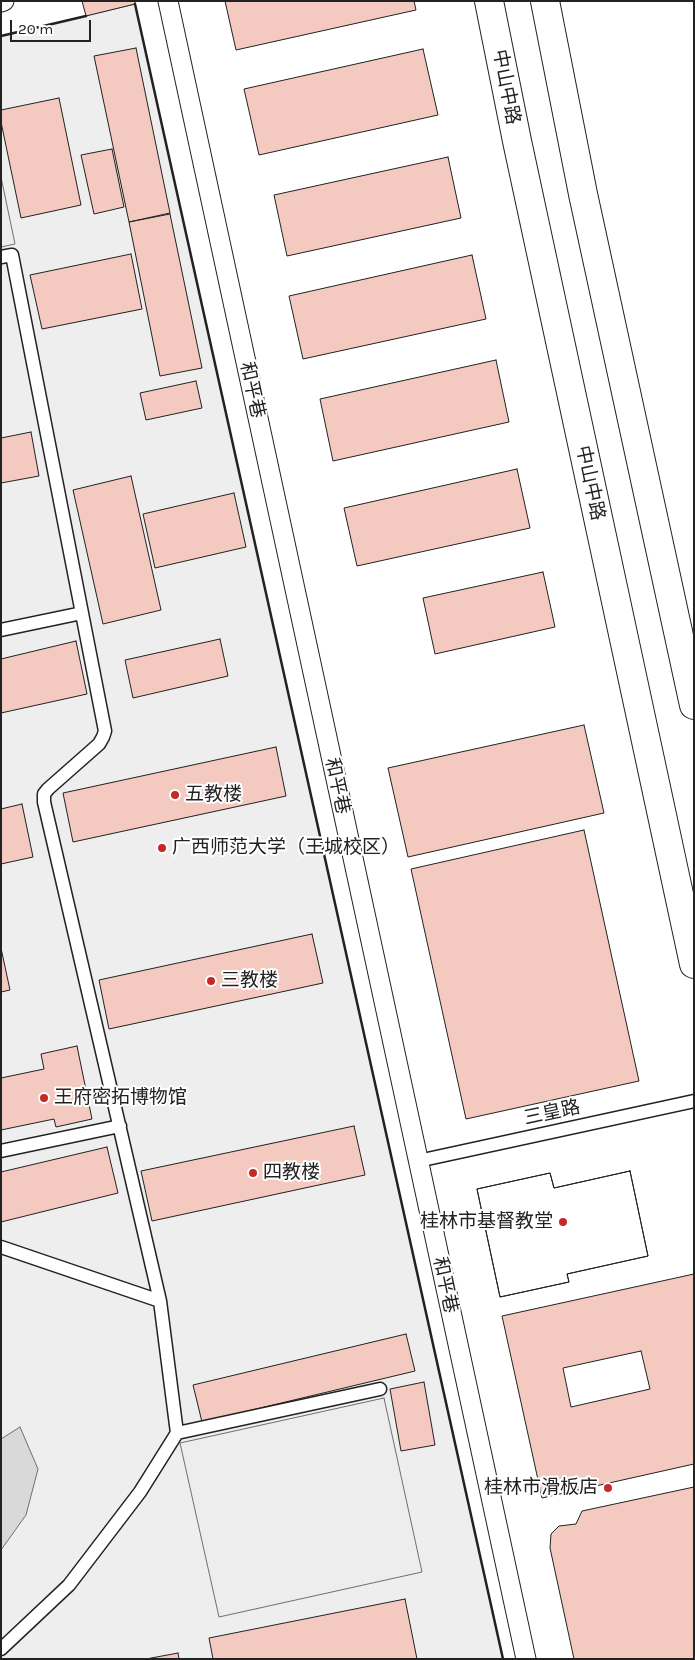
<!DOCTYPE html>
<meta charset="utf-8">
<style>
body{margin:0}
#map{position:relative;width:695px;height:1660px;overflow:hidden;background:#fff;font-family:Karla,sans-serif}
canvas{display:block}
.frame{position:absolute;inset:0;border:2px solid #222;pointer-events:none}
.scale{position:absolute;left:10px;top:20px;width:81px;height:22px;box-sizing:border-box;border:2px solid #222;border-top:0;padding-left:6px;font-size:15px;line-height:18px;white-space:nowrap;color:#222;-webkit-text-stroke:4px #fff;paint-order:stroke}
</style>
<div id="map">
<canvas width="695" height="1660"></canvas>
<div class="frame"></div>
<div class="scale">20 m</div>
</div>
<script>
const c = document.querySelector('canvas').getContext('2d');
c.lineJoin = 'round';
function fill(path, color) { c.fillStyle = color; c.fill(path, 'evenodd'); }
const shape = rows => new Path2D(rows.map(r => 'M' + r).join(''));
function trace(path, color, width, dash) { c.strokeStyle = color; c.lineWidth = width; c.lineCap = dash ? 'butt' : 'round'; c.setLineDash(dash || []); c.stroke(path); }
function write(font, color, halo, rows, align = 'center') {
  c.font = font + ' Karla,"Noto Sans SC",sans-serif'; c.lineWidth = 4; c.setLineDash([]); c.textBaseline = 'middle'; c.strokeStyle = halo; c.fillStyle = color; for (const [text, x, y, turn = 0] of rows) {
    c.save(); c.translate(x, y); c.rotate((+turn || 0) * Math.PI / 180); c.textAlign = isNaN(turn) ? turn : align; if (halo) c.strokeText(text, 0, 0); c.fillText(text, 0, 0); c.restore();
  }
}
const green = shape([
 [135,4,503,1659,1,1659,1,36,135,4]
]);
const parking = shape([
 [1,177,15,244,1,247,1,177],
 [384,1398,422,1572,219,1617,180,1443,384,1398]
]);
const water = shape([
 [20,1427,38,1469,26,1515,1,1550,1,1439,20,1427]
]);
const building = shape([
 [82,1,135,1,135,4,86,16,82,1],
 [225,1,414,1,416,10,236,50,225,1],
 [136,48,170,213,129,222,94,56,136,48],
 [423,49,438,115,259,155,244,89,423,49],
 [59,98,81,205,21,218,1,122,1,110,59,98],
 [112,149,124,207,94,214,81,155,112,149],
 [448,157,461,218,287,256,274,195,448,157],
 [170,214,202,368,160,376,129,222,170,214],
 [131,254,142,309,42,329,30,275,131,254],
 [472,255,486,319,303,359,289,296,472,255],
 [496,360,509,422,333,461,320,399,496,360],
 [196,381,202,408,146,420,140,393,196,381],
 [31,432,39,476,1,483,1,438,31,432],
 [517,469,530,528,357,566,344,508,517,469],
 [131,476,161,610,103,624,73,490,131,476],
 [234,493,246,547,155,568,143,514,234,493],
 [543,572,555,627,435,654,423,598,543,572],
 [220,639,228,676,133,698,125,660,220,639],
 [76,641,87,694,1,713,1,659,76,641],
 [584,725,604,813,408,857,388,768,584,725],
 [276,747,286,796,73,842,63,793,276,747],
 [22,804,33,857,1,864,1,809,22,804],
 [584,830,639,1081,466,1119,411,869,584,830],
 [312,934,323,983,109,1029,99,980,312,934],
 [1,948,10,990,1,992,1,948],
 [77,1046,92,1119,56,1127,54,1119,1,1130,1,1078,44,1069,41,1054,77,1046],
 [354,1126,365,1175,152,1221,141,1171,354,1126],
 [107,1147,118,1193,1,1222,1,1172,107,1147],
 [630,1171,648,1256,567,1274,569,1282,500,1297,477,1189,550,1173,554,1188,630,1171],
 [630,1171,648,1256,567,1274,569,1282,500,1297,477,1189,550,1173,554,1188,630,1171],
 [694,1274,694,1464,542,1498,502,1316,694,1274],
 [641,1351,650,1389,571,1407,563,1368,641,1351],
 [406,1334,415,1371,202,1422,193,1385,406,1334],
 [424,1382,435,1445,401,1451,390,1389,424,1382],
 [694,1487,694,1659,574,1659,550,1548,551,1534,559,1526,576,1524,582,1511,694,1487],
 [405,1599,417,1659,213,1659,209,1638,405,1599],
 [178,1653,179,1659,146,1659,178,1653]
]);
const service = shape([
 [1,257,12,255,105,731,103,737,99,744,48,789,44,794,44,802,160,1301],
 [1,630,82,613],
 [1,1151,120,1126],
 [418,1161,694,1101],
 [1,1247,160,1301,177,1433,140,1492,69,1585,1,1649],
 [177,1433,380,1389]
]);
const pedestrian = shape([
 [168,1,526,1659],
 [1,2,4,1]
]);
const trunk = shape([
 [489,1,517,141,694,964],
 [545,1,583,194,694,705]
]);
const wall = shape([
 [135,4,503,1659],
 [1,36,86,16]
]);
const markers = [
 [175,795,5,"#c62828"],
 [162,848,5,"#c62828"],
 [211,981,5,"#c62828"],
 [44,1098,5,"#c62828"],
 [253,1173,5,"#c62828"],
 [563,1222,5,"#c62828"],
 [608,1488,5,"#c62828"]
];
const streetNames = [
 ["中山中路",506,87,79],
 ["和平巷",252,390,78],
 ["中山中路",590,483,78],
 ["和平巷",337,786,78],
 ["三皇路",552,1113,-12],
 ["和平巷",445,1285,78]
];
const poiNames = [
 ["五教楼",185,795],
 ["广西师范大学（王城校区）",172,848],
 ["三教楼",221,981],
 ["王府密拓博物馆",54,1098],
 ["四教楼",263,1173],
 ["桂林市基督教堂",553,1222,"right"],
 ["桂林市滑板店",598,1488,"right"]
];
fill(green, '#eee');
trace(green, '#6f6f6f', 1);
fill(parking, '#ededed');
trace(parking, '#6f6f6f', 1);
fill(water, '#d9d9d9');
trace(water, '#6f6f6f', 1);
fill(building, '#f3c9c0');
trace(building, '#222', 1);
trace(service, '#222', 15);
trace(pedestrian, '#222', 21);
trace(trunk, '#222', 30);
trace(service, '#fff', 12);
trace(pedestrian, '#fff', 19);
trace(trunk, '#fff', 28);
trace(wall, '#222', 2.5);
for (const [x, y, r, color] of markers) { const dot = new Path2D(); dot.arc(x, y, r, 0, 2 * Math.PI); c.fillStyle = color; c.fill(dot); trace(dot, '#fff', 2); }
write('19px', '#222', '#fff', streetNames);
write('19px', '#222', '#fff', poiNames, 'left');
</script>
